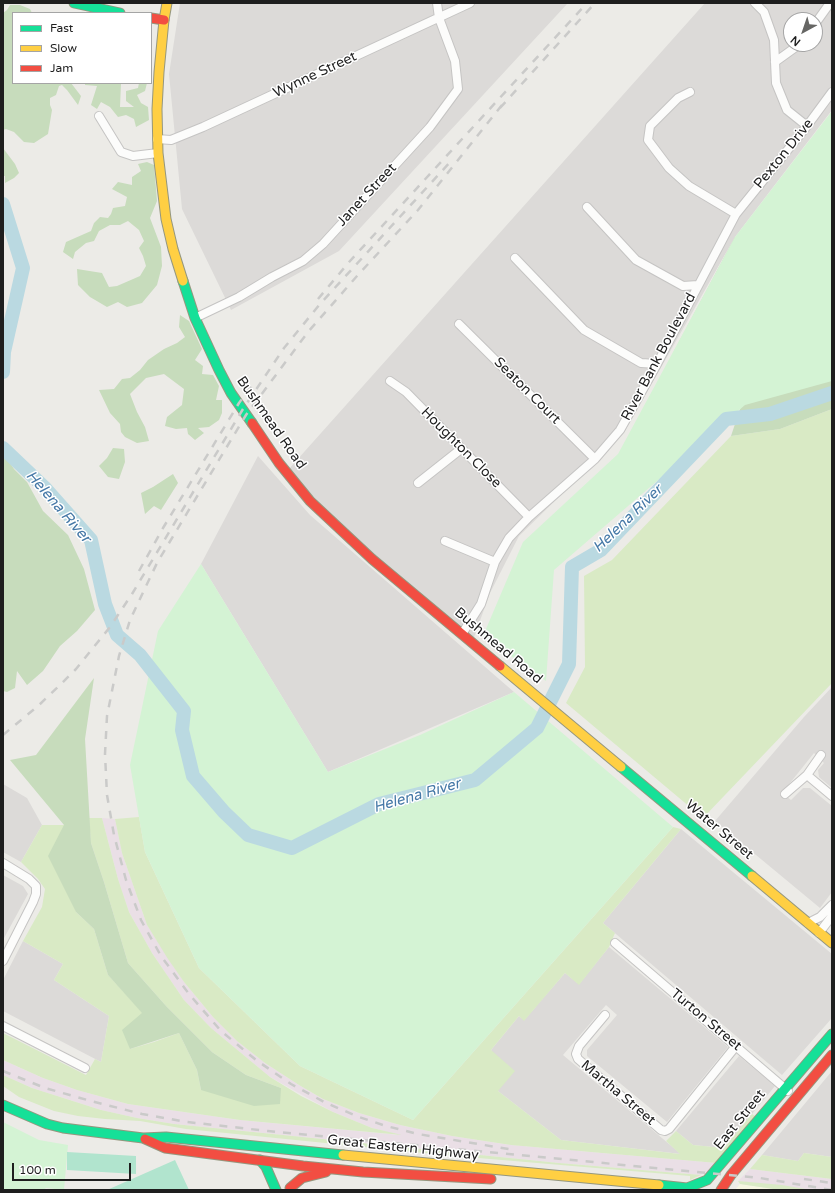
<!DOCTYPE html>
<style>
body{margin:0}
#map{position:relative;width:835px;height:1193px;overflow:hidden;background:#ecebe7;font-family:"Varela Round",sans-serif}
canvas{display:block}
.frame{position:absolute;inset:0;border:4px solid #1e1e1e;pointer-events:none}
.legend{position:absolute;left:12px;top:12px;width:140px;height:72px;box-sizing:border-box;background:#fff;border:1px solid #a5a5a5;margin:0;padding:5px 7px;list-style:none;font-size:12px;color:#1e1e1e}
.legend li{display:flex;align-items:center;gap:8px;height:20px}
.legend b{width:20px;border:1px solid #a5a5a5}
.north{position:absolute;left:783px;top:12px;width:40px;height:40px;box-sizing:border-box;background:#fff;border:1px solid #a5a5a5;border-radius:50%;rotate:220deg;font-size:11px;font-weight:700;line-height:16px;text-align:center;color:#1e1e1e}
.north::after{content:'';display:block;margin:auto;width:14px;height:18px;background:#666664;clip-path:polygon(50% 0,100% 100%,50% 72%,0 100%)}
.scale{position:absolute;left:12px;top:1163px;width:119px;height:18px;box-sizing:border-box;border:2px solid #1e1e1e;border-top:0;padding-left:5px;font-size:12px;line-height:14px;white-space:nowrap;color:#1e1e1e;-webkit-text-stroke:3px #fff;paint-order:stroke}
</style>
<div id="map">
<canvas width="835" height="1193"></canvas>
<div class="frame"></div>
<ul class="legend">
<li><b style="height:5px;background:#16e098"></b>Fast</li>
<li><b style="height:5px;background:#ffcf43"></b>Slow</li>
<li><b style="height:5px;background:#f24e42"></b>Jam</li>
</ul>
<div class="north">N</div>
<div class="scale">100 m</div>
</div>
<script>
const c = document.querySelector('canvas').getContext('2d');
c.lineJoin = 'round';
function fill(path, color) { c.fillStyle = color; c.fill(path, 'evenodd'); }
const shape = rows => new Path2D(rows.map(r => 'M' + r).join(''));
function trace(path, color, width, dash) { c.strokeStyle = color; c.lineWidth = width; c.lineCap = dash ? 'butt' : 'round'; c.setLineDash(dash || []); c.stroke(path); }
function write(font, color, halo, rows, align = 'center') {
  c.font = font + ' "Varela Round",sans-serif'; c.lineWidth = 3; c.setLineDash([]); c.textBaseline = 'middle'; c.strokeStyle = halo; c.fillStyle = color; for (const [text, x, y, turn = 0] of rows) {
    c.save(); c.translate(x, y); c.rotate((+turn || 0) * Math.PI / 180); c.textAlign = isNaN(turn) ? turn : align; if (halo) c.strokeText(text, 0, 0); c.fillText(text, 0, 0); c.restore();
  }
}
const residential = shape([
 [180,3,568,3,339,251,231,310,182,209,169,74],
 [705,3,832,3,832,110,735,237,625,431,604,453,519,536,490,593,473,640,365,550,288,470],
 [791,20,815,20,815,44,791,44],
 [258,456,310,515,514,692,328,772,201,564],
 [831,688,832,788,819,777,818,770,824,763,814,753,782,793,791,800,803,788,810,788,832,806,832,892,820,908,715,821,804,717],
 [3,784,27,798,42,825,21,862,3,852],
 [681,829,832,954,832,1018,782,1075,603,923],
 [3,875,23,886,28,894,3,940],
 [23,941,63,964,54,980,109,1016,101,1062,3,1011,3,980],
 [609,947,728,1047,667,1122,587,1056,587,1050,617,1015,606,1005,563,1055,681,1154,561,1140,498,1091,491,1050,519,1016,524,1020,565,973,579,984],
 [739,1056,775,1086,724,1148,693,1145,676,1131],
 [832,1071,832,1157,804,1153,798,1161,762,1155]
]);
const industrial = shape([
 [102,818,115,819,122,853,147,925,184,982,213,1017,237,1041,265,1063,299,1085,323,1099,359,1113,400,1125,452,1136,511,1145,717,1163,708,1171,701,1175,559,1163,174,1124,137,1118,101,1110,32,1088,3,1075,3,1060,43,1078,77,1090,128,1104,240,1120,399,1135,372,1128,333,1112,270,1077,211,1028,184,1000,152,953,129,912,118,879],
 [750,1169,832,1179,832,1190,811,1190,738,1181]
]);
const education = shape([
 [740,1184,780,1190,735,1190]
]);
const grass = shape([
 [832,409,832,683,703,818,566,703,585,667,584,576,612,560,731,436,780,429],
 [139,817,145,852,199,968,300,1066,413,1120,673,827,681,829,603,923,615,933,609,947,579,985,565,973,524,1021,519,1016,491,1050,515,1071,498,1091,561,1140,680,1154,666,1141,676,1131,693,1145,724,1148,752,1114,755,1116,717,1163,511,1145,452,1136,400,1125,359,1113,323,1099,299,1085,265,1063,237,1041,213,1017,184,982,168,959,147,925,122,853,115,819],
 [89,818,102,818,118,879,129,912,152,953,184,1000,211,1028,270,1077,301,1096,333,1112,372,1128,402,1135,240,1120,128,1104,77,1090,43,1078,3,1060,3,1033,86,1075,95,1059,101,1062,109,1016,54,980,63,964,23,941,42,907,45,889,38,879,21,862,42,825,64,825,76,912,94,929,108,975,143,1013,130,1049,154,1042,179,1033,197,1070,201,1090,281,1088,246,1075,212,1052,167,1007,128,963,104,882,91,843],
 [3,1075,32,1088,101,1110,137,1118,174,1124,559,1163,701,1175,690,1180,690,1176,455,1156,186,1129,140,1121,105,1119,78,1116,54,1111,19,1097,3,1086],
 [804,1153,832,1157,832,1179,750,1169,762,1155,798,1161],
 [738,1181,782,1185,811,1190,780,1190,740,1184]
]);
const forest = shape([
 [10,5,20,5,30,9,32,13,13,13,13,83,71,83,81,96,78,105,67,90,62,85,59,86,56,95,50,98,50,105,52,110,48,134,34,143,24,142,14,132,6,129,3,130,3,13,7,10],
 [85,83,121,83,120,107,134,107,126,101,126,91,138,88,139,83,147,83,145,91,137,95,141,103,148,107,149,120,136,127,134,119,126,115,118,117,110,107,101,102,97,109,91,105,97,86,85,85],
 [3,148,15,164,19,173,14,178,5,183,5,176,3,176],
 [147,162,154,165,156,188,157,201,150,218,161,247,162,266,157,285,142,303,127,307,118,302,107,307,90,297,78,285,77,269,102,273,109,287,117,286,140,276,146,266,143,256,139,248,144,241,139,230,128,221,120,225,110,225,99,231,94,241,86,243,75,252,73,259,63,252,66,242,91,231,94,223,100,217,108,218,111,214,113,208,125,206,127,197,112,189,118,182,132,185,132,177,141,171,138,164],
 [735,237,752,256,832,329,832,409,780,429,731,436,745,394,673,353],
 [180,315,189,321,202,349,195,360,203,366,202,374,213,375,219,386,216,400,222,400,222,413,219,420,209,427,198,428,204,433,195,440,188,434,187,428,176,429,165,426,167,417,182,405,184,389,164,374,146,378,130,394,137,412,145,427,149,441,137,443,125,437,121,432,120,424,110,413,99,390,114,389,122,379,130,378,140,370,148,360,164,349,177,343,185,337,179,327],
 [113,448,124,449,125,462,119,479,108,477,99,466,107,458],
 [3,452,14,469,27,482,43,511,68,535,84,569,95,610,77,631,60,646,43,671,27,685,17,671,15,688,7,692,3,691,3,673,4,667,3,666],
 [173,474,178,483,161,510,154,506,145,514,141,493,153,487],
 [94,678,85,739,91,843,104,882,128,963,167,1007,212,1052,246,1075,281,1088,280,1104,254,1106,201,1090,197,1070,179,1033,130,1049,122,1030,142,1013,108,975,94,929,76,912,48,856,64,825,10,760,36,755]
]);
const park = shape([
 [832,111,832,381,745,405,554,570,546,681,483,636,523,542,618,454,735,237],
 [201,564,328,772,420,735,514,692,673,827,413,1120,300,1066,199,968,145,852,130,765,158,631],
 [3,1122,39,1140,68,1145,64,1190,46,1188,44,1190,3,1190]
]);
const pitch = shape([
 [67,1152,136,1156,136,1174,67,1170],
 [175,1160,189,1190,107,1190]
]);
const river = shape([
 [3,204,23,268,4,352,3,372],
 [3,448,44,487,91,540,105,604,117,635,140,655,184,711,182,730,193,776,224,812,248,835,292,848,379,804,475,780,537,728,569,664,572,567,601,550,726,419,770,414,832,393]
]);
const street = shape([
 [755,3,764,12,774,40,776,83,787,110,807,126],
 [815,24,830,3],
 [775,62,800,44],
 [99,116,121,152,133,156,158,153],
 [157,139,171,140,203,127,470,3],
 [587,207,636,260,683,286,698,285],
 [736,214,807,126,832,92],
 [515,258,584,330,641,363,657,364],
 [195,318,239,297,272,277,303,261,323,244,430,127,458,89,455,61,439,18,437,3],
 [459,324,595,459],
 [390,381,406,392,529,517],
 [418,483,461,449],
 [445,541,495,562],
 [462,634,481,604,495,562,509,538,529,517,595,459,620,430,657,364,736,214,689,186,669,168,648,140,650,126,678,98,690,92],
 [807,775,832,796],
 [785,794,807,775,821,755],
 [3,863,29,879,36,886,36,894,33,902,3,961],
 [808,923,820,917,832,905],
 [819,933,832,916],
 [615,943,788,1091],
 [605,1015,579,1046,576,1054,578,1059,661,1130,665,1131,669,1129,736,1046],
 [3,1026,85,1068]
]);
const fast = shape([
 [74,3,120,13],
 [183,281,195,318,219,370,231,393,252,423],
 [621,767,752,876],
 [3,1105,47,1124,63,1128,143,1138,166,1137,343,1155],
 [260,1160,266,1167,276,1190],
 [659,1185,687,1188,707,1180,832,1034]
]);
const slow = shape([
 [167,3,164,20,159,72,157,109,158,153,166,219,173,249,183,281],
 [500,666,621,767],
 [752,876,832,943],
 [343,1155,659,1185]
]);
const jam = shape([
 [151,18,164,20],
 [252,423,279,463,310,501,372,559,500,666],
 [145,1139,165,1148,303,1166,363,1172,491,1179],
 [290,1188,302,1178,326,1172],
 [721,1190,731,1175,832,1055]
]);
const rail = shape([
 [502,105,418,210,357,276,308,332,246,415,157,563,130,620,119,656,107,716,105,754,107,795,114,835,126,880,141,920,161,956,189,994,221,1031,256,1060,291,1084,326,1103,359,1117,386,1126,418,1134,514,1150],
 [500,108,595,3],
 [318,299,350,261,587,3],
 [139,571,163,528,239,403,255,381],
 [3,735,38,706,60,685,76,669,110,627,132,594,243,409,284,348,320,304,452,160],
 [3,1071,45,1088,91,1101,142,1114,187,1122,268,1131,760,1178,832,1190],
 [804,1179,832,1183]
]);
const streetNames = [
 ["Wynne Street",315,75,-25],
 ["Pexton Drive",784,154,-51],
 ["Janet Street",367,195,-47],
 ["River Bank Boulevard",659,357,-62],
 ["Seaton Court",527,391,45],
 ["Bushmead Road",271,423,55],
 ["Houghton Close",461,448,45],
 ["Bushmead Road",498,646,40],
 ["Water Street",719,830,40],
 ["Turton Street",706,1020,40],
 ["Martha Street",618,1093,40],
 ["East Street",740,1120,-51],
 ["Great Eastern Highway",403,1148,6]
];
const waterNames = [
 ["Helena River",58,507,49],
 ["Helena River",628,519,-44],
 ["Helena River",417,796,-16]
];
fill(residential, '#dcdad8');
fill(industrial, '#eadfe6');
fill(education, '#f6f6e2');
fill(grass, '#d9eac5');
fill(forest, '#c7dcbc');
fill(park, '#d4f3d4');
fill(pitch, '#b1e4ce');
trace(river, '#bad9e1', 14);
trace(street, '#c5c4c3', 10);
trace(fast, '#95977e', 11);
trace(slow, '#95977e', 11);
trace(jam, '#95977e', 11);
trace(street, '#fcfcfb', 8);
trace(fast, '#16e098', 9);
trace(slow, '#ffcf43', 9);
trace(jam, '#f24e42', 9);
trace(rail, '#cacac9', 2.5, [8, 8]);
write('14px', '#1e1e1e', '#fff', streetNames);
write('italic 15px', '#4679a7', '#fff', waterNames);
</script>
